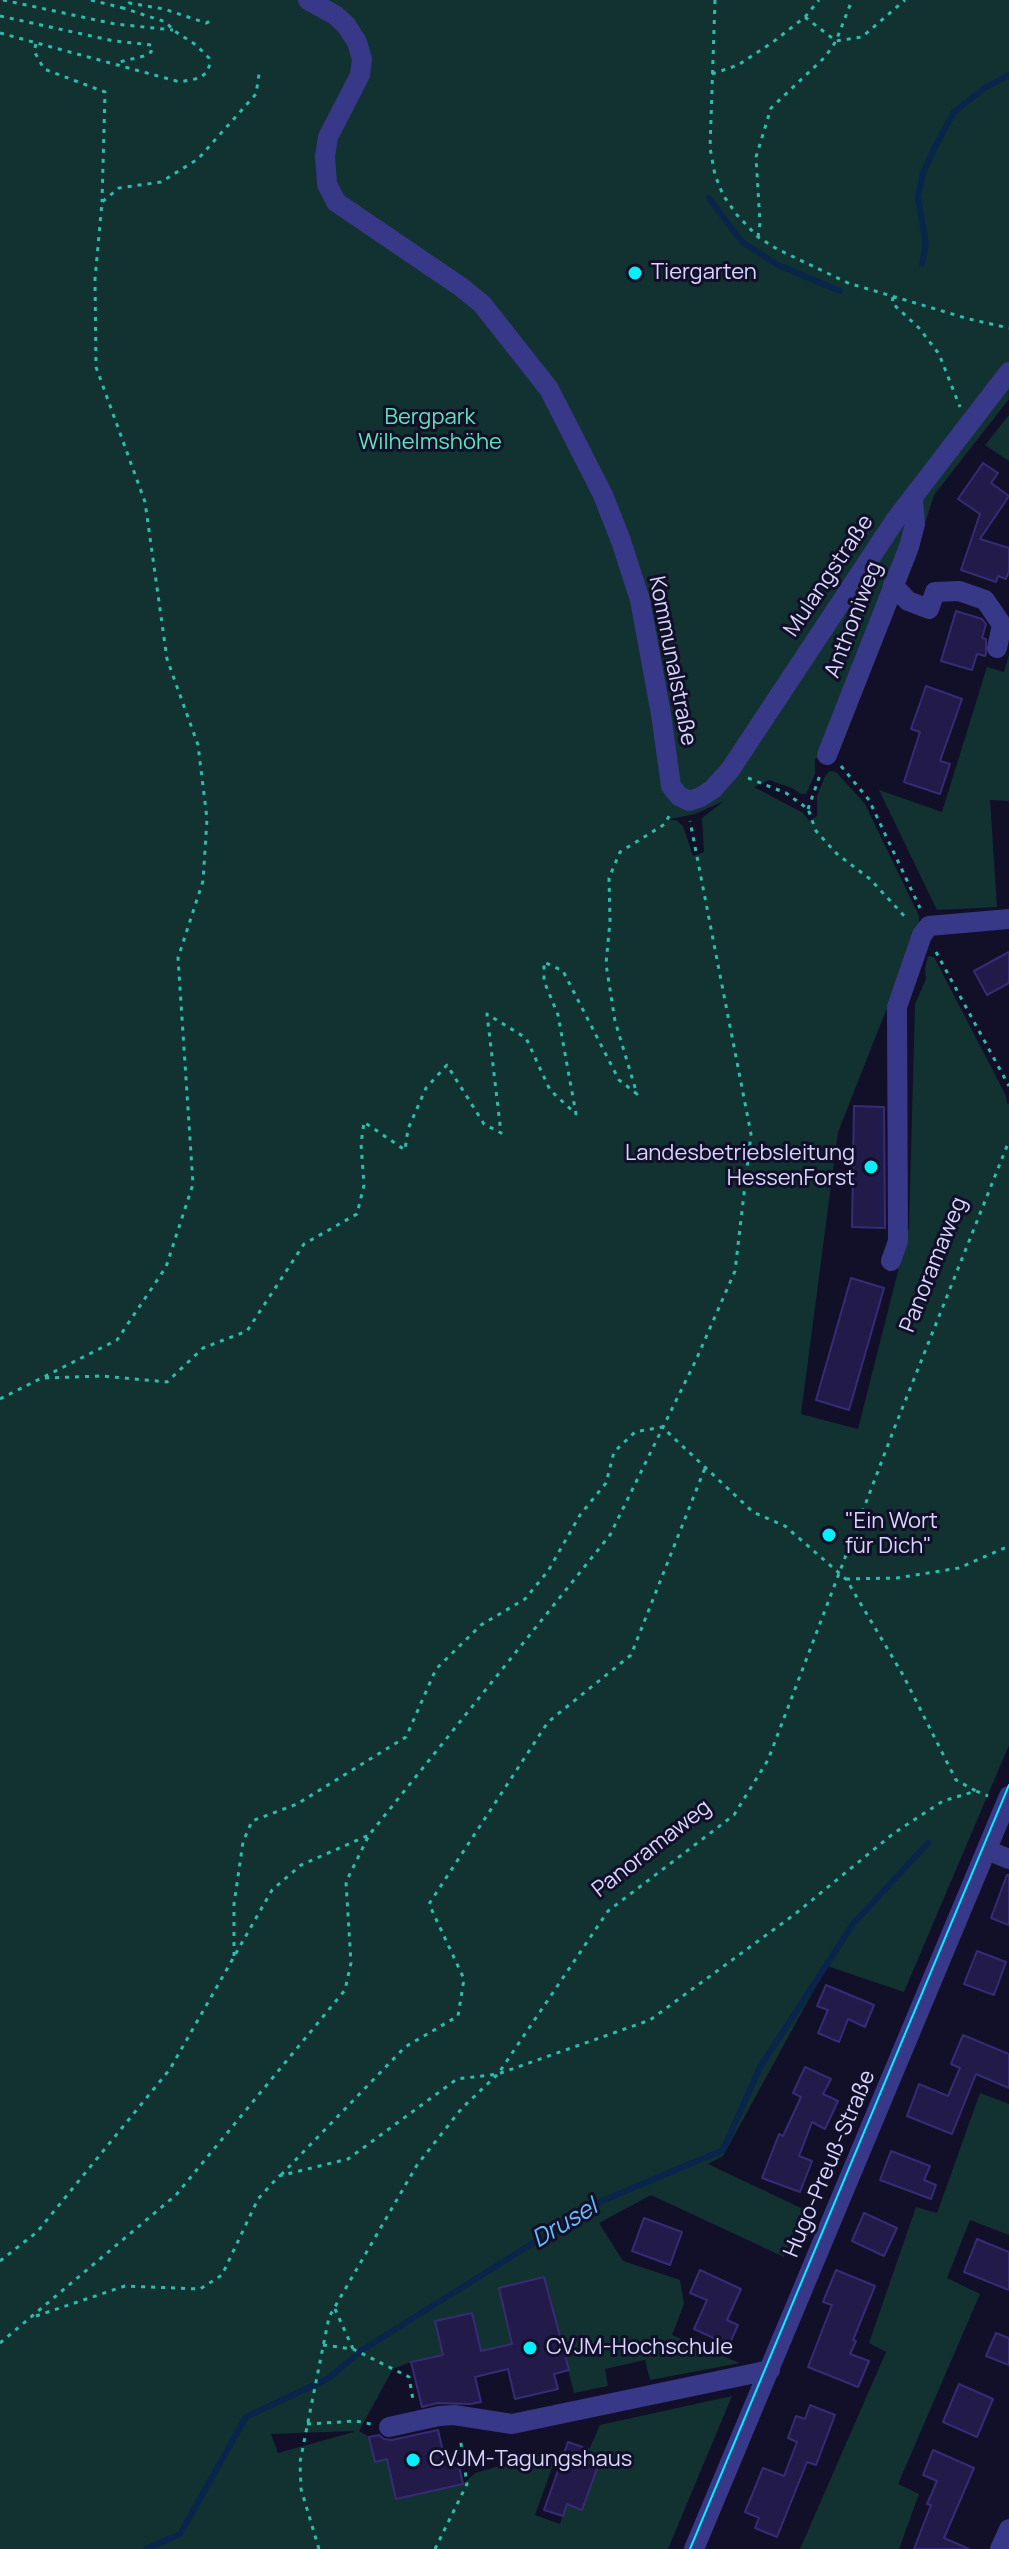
<!DOCTYPE html>
<meta charset="utf-8">
<style>
body{margin:0}
canvas{display:block;background:#120f28}
</style>
<canvas width="1009" height="2549"></canvas>
<script>
const c = document.querySelector('canvas').getContext('2d');
c.lineJoin = 'round';
function fill(path, color) { c.fillStyle = color; c.fill(path, 'evenodd'); }
const shape = rows => new Path2D(rows.map(r => 'M' + r).join(''));
function trace(path, color, width, dash) { c.strokeStyle = color; c.lineWidth = width; c.lineCap = dash ? 'butt' : 'round'; c.setLineDash(dash || []); c.stroke(path); }
function write(font, color, halo, rows, align = 'center') {
  c.font = font + ' Manrope,sans-serif'; c.lineWidth = 6; c.setLineDash([]); c.textBaseline = 'middle'; c.strokeStyle = halo; c.fillStyle = color; for (const [text, x, y, turn = 0] of rows) {
    c.save(); c.translate(x, y); c.rotate((+turn || 0) * Math.PI / 180); c.textAlign = isNaN(turn) ? turn : align; if (halo) c.strokeText(text, 0, 0); c.fillText(text, 0, 0); c.restore();
  }
}
const green = shape([
 [0,0,1009,0,1009,399,934,495,918,546,840,748,815,759,815,774,806,794,801,794,792,788,769,780,754,787,803,813,809,821,817,816,817,796,825,776,830,771,836,772,865,804,919,916,919,927,838,1132,801,1414,858,1429,909,1228,915,1004,926,979,925,969,928,956,934,957,1006,1096,1007,1104,1009,1103,1009,1745,904,1992,827,1966,723,2156,708,2164,803,2209,784,2257,651,2195,599,2223,623,2261,680,2280,684,2304,672,2335,740,2363,650,2380,645,2360,605,2369,608,2386,574,2393,544,2277,499,2288,512,2344,481,2351,472,2313,435,2321,444,2359,411,2362,393,2369,359,2431,369,2437,375,2461,387,2459,396,2499,463,2484,475,2473,539,2455,549,2458,553,2465,535,2515,560,2524,567,2504,583,2509,598,2466,584,2461,600,2425,732,2396,668,2549,0,2549],
 [724,801,702,818,704,852,693,856,683,826,676,820,665,820,695,814],
 [354,2432,278,2453,271,2434,354,2431],
 [1009,415,1009,461,985,445],
 [1009,655,1009,801,990,800,997,907,937,910,879,790,942,812,987,667,1004,672],
 [980,2093,1009,2104,1009,2235,970,2220,947,2278,980,2294,898,2484,919,2494,899,2549,800,2549,886,2352,869,2343,916,2207,937,2213]
]);
const stream = shape([
 [709,198,742,242,778,265,840,291],
 [922,264,926,244,918,197,923,173,935,147,954,112,986,87,1009,75],
 [146,2549,180,2534,246,2417,329,2378,362,2350,597,2203,723,2150,760,2067,853,1924,928,1843]
]);
const building = shape([
 [983,463,998,473,991,483,1009,496,980,539,1009,548,1009,571,1006,579,998,576,996,582,961,570,980,514,958,499,983,463],
 [956,611,982,619,986,624,982,638,986,639,986,654,985,656,977,654,972,670,941,661,956,611],
 [926,686,962,699,940,761,950,764,940,794,904,782,920,732,911,729,926,686],
 [1009,952,1009,983,987,995,974,971,1009,952],
 [854,1106,884,1107,885,1228,852,1227,854,1106],
 [851,1278,884,1288,849,1410,816,1400,851,1278],
 [1007,1875,1009,1875,1009,1925,991,1918,1007,1875],
 [977,1951,1006,1962,994,1995,964,1984,977,1951],
 [826,1985,874,2005,865,2027,848,2019,839,2042,818,2033,828,2010,817,2006,826,1985],
 [963,2035,1009,2054,1009,2088,976,2074,952,2134,907,2116,919,2084,948,2096,960,2068,951,2064,963,2035],
 [805,2067,831,2079,823,2094,838,2101,825,2129,812,2122,799,2156,812,2161,800,2192,762,2178,779,2134,783,2136,801,2097,793,2093,805,2067],
 [891,2151,930,2166,924,2180,936,2185,931,2199,880,2180,891,2151],
 [864,2213,897,2228,884,2256,852,2241,864,2213],
 [644,2218,682,2232,670,2265,632,2251,644,2218],
 [977,2239,1009,2252,1009,2290,964,2272,977,2239],
 [700,2270,741,2289,727,2320,738,2325,729,2345,694,2329,707,2300,690,2293,700,2270],
 [836,2270,875,2286,853,2340,856,2341,850,2354,869,2361,858,2387,808,2367,832,2305,823,2302,836,2270],
 [544,2277,569,2370,554,2374,558,2389,515,2399,508,2369,475,2377,481,2402,470,2404,438,2403,422,2407,411,2362,443,2355,435,2321,472,2313,481,2351,512,2344,499,2288,544,2277],
 [996,2333,1009,2338,1009,2365,986,2356,996,2333],
 [959,2384,993,2399,977,2437,943,2422,959,2384],
 [810,2405,835,2415,816,2465,807,2462,777,2537,755,2528,759,2518,745,2512,763,2468,784,2476,797,2442,788,2438,796,2416,805,2419,810,2405],
 [438,2430,445,2460,457,2457,463,2484,396,2499,387,2459,375,2462,369,2437,379,2435,384,2439,392,2440,438,2430],
 [568,2442,588,2449,584,2461,598,2466,582,2510,567,2504,563,2516,544,2510,568,2442],
 [933,2450,974,2468,944,2538,969,2549,914,2549,931,2505,927,2504,937,2481,923,2475,933,2450]
]);
const path = shape([
 [3,0,115,24,173,30],
 [91,0,123,8,129,3,164,9,206,23,213,20],
 [715,0,710,148,715,175,723,195,737,215,758,237,777,249,848,283,969,319,1009,328],
 [0,16,114,41,152,45,151,52,144,56,115,63],
 [805,17,836,41,862,37,905,0],
 [0,33,180,82,200,78,207,72,210,64,209,58,196,45,173,30,166,22,123,8],
 [36,44,34,51,44,69,105,92,102,202],
 [712,74,738,65,773,42,805,17,819,0],
 [758,237,760,223,756,157,771,108,825,57,836,41,852,0],
 [893,297,892,303,919,328,939,354,960,407],
 [841,766,869,800,920,908],
 [748,778,786,793,808,809,816,831,837,854,870,879,908,920],
 [808,809,821,772],
 [936,952,1009,1086],
 [45,1378,102,1376,167,1382,203,1348,247,1331,304,1244,357,1214,364,1185,361,1144,364,1122,405,1150,408,1129,426,1088,447,1065,484,1124,501,1133,487,1014,526,1038,550,1090,576,1114,558,1015,544,981,544,962,563,971,619,1080,637,1094,615,1021,606,964,610,921,609,878,620,852,665,824,670,814],
 [0,1399,117,1340,166,1267,193,1184,178,958,203,881,207,819,198,745,167,659,145,502,96,367,95,279,102,202,119,188,161,182,198,159,256,94,259,74],
 [846,1579,897,1578,959,1568,1009,1546],
 [234,1956,234,1904,243,1842,252,1821,297,1804,406,1737,436,1669,481,1625,525,1599,548,1571,580,1515,606,1483,614,1452,635,1432,662,1427,753,1512,785,1526,846,1579,903,1675,956,1780,976,1791],
 [281,2175,405,2047,458,2016,464,1979,429,1904,548,1722,631,1655,705,1468],
 [0,2261,37,2232,170,2069,272,1890,301,1865,369,1835],
 [335,2309,353,2349],
 [36,2316,125,2286,200,2289,222,2275,258,2199,279,2176,348,2159,457,2079,498,2074,650,2020,795,1914,894,1833,943,1801,976,1791,988,1796],
 [0,2343,176,2195,345,1990,351,1963,346,1882,369,1835,610,1535,696,1360,735,1271,751,1134,690,821],
 [323,2345,353,2349,409,2377,413,2400],
 [307,2424,356,2421,371,2424],
 [319,2549,301,2489,300,2462,329,2317,417,2165,462,2108,498,2074,608,1911,734,1815,768,1760,894,1429,1009,1141],
 [435,2549,467,2484,460,2437]
]);
const minor = shape([
 [308,0,335,15,346,25,357,42,362,59,360,75,328,137,325,156,327,184,336,202,461,287,482,304,549,389,603,495,621,541,640,600,661,714,671,786,679,796,689,801,701,797,713,789,730,770,896,519,1009,372],
 [893,585,908,601,929,609,935,592,959,591,985,600,1002,625,997,648],
 [827,755,909,547,915,524,913,500],
 [891,1261,898,1241,897,1007,922,935,929,926,1009,919],
 [987,1850,1009,1859],
 [389,2427,439,2416,454,2415,512,2424,770,2370],
 [694,2549,1009,1796],
 [1000,2549,1009,2529]
]);
const tram = shape([
 [690,2549,1009,1785]
]);
const markers = [
 [635,273,8,"#01f0ff"],
 [871,1167,8,"#01f0ff"],
 [829,1535,8,"#01f0ff"],
 [530,2348,8,"#01f0ff"],
 [413,2460,8,"#01f0ff"]
];
const poiNames = [
 ["Tiergarten",651,273],
 ["Landesbetriebsleitung",855,1154,"right"],
 ["HessenForst",855,1179,"right"],
 ["\"Ein Wort",845,1522],
 ["für Dich\"",845,1547],
 ["CVJM-Hochschule",546,2348],
 ["CVJM-Tagungshaus",429,2460]
];
const parkNames = [
 ["Bergpark",430,418],
 ["Wilhelmshöhe",430,443]
];
const streetNames = [
 ["Mulangstraße",829,576,-56],
 ["Anthoniweg",854,620,-69],
 ["Kommunalstraße",672,661,79],
 ["Panoramaweg",934,1265,-68],
 ["Panoramaweg",652,1849,-38],
 ["Hugo-Preuß-Straße",830,2164,-67]
];
const waterNames = [
 ["Drusel",565,2224,-31]
];
fill(green, '#113230');
trace(stream, '#0a254b', 6);
fill(building, '#221a49');
trace(building, '#372b76', 2);
trace(path, '#2bbeaf', 3, [4, 6]);
trace(minor, '#383888', 20);
trace(tram, '#01f0ff', 2);
for (const [x, y, r, color] of markers) { const dot = new Path2D(); dot.arc(x, y, r, 0, 2 * Math.PI); c.fillStyle = color; c.fill(dot); trace(dot, '#120f28', 3); }
write('22px', '#d8d5ff', '#120f28', poiNames, 'left');
write('22px', '#5ce4bd', '#120f28', parkNames);
write('22px', '#d8d5ff', '#120f28', streetNames);
write('italic 24px', '#63bdff', '#120f28', waterNames);
</script>
